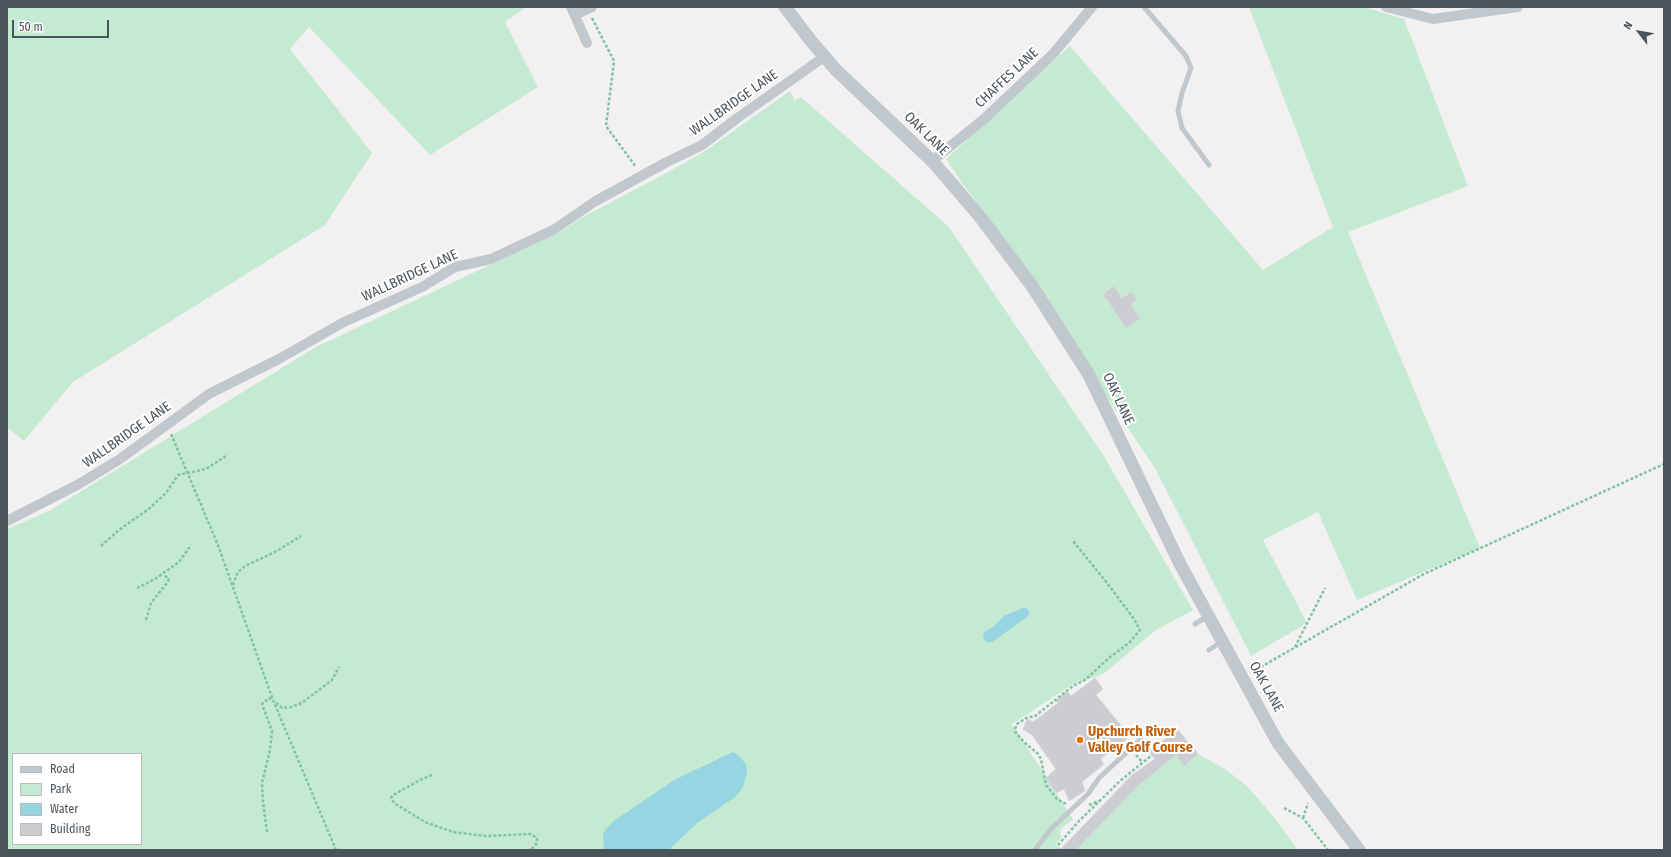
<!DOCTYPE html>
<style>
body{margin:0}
#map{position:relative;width:1671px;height:857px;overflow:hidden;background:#f2f0f1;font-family:"Fira Sans Condensed",sans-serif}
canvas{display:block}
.frame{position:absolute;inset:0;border:8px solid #4a545b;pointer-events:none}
.legend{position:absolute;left:12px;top:753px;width:130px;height:92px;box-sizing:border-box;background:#fff;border:1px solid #b7bbbd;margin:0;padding:5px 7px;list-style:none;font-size:12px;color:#4a545b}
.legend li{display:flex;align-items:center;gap:8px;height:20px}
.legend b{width:20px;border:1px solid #b7bbbd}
.north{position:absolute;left:1619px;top:12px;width:40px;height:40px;-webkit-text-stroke:3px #fff;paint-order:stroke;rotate:301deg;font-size:11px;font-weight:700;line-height:16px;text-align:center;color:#4a545b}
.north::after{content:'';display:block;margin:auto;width:14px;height:18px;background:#4a545b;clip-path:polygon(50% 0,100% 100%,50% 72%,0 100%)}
.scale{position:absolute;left:12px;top:20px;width:97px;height:18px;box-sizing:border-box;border:2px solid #4a545b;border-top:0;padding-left:5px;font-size:12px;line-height:14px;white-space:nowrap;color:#4a545b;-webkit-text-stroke:3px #fff;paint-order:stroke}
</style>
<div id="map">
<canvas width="1671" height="857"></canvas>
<div class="frame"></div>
<ul class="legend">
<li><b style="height:5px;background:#c0c8cd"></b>Road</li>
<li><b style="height:11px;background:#c5ead2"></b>Park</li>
<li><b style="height:11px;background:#97d5e2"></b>Water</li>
<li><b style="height:11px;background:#cbcdd1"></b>Building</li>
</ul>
<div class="north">N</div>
<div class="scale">50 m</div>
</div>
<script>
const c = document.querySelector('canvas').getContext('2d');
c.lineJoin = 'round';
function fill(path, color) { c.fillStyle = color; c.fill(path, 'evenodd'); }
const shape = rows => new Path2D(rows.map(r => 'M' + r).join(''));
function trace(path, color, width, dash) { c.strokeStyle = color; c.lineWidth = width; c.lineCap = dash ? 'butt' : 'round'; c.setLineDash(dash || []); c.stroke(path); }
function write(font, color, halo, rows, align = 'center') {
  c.font = font + ' "Fira Sans Condensed",sans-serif'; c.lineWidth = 4; c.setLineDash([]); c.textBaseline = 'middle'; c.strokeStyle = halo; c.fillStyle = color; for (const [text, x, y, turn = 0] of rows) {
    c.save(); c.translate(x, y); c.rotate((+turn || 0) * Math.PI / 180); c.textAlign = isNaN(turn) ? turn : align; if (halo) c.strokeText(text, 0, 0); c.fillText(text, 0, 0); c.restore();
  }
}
const green = shape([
 [7,7,526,7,505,22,538,87,430,155,309,27,290,49,372,153,325,225,73,382,24,441,7,427],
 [1249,7,1364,7,1404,19,1468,186,1348,232,1480,548,1357,600,1318,512,1263,540,1307,623,1251,656,1155,468,1048,311,990,220,962,183,946,159,1070,46,1263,270,1333,227],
 [1114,286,1122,298,1131,292,1136,300,1131,304,1140,318,1126,328,1103,294],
 [790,91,794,98,793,101,801,97,949,227,1105,458,1193,610,1156,630,1103,674,1073,684,1012,724,1073,819,1060,830,1061,838,1056,844,1062,850,7,850,7,529,49,511,316,347,562,231,581,218,670,171,702,153],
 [13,754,141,754,141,844,13,844],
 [1198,754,1225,769,1247,786,1274,817,1298,850,1076,850,1139,785,1176,755,1184,765]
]);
const water = shape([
 [1025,607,1030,612,1027,617,992,642,987,642,984,640,983,636,984,632,993,627,1004,616],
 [733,752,738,755,746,764,747,773,743,787,735,797,697,823,669,850,604,850,603,834,606,829,614,821,674,780]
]);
const building = shape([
 [1114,286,1122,298,1131,292,1137,300,1131,304,1140,319,1126,328,1103,294,1114,286],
 [1095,678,1103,689,1096,695,1123,728,1120,730,1127,739,1100,759,1104,764,1082,782,1085,791,1069,801,1064,789,1056,793,1046,778,1056,769,1032,735,1023,729,1027,719,1033,722,1058,703,1056,701,1067,691,1071,696,1095,678],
 [1178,730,1198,754,1184,766,1176,755,1139,785,1076,850,1060,850,1132,775,1155,759,1149,751,1178,730]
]);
const path = shape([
 [592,18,614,61,606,126,636,167],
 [171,434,218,545,273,700,336,850],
 [101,546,119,530,150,508,166,493,178,475,206,469,226,456],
 [233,585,238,572,245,566,275,552,301,536],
 [137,588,155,579,179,562,191,545],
 [146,620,151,603,167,583,169,579,163,574],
 [1295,647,1325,588],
 [1252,672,1424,574,1664,464],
 [276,703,282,708,291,707,302,703,332,680,339,667],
 [1136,755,1142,762],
 [432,775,420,780,393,795,391,798,394,803,425,822,453,832,486,836,531,834,537,838,537,843,531,850],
 [1066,804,1057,799,1046,785,1041,759,1038,754,1025,743,1016,733,1015,729,1017,724,1026,718,1035,716,1073,686,1085,680,1110,657,1129,643,1140,630,1134,619,1108,584,1073,541],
 [1089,805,1099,801],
 [1284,808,1303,818,1328,850],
 [1303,818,1308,803],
 [267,832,263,802,262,783,270,750,272,731,262,704,269,698,272,700],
 [1058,845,1079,821,1120,781,1152,755]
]);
const service = shape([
 [1144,7,1186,56,1191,68,1182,93,1178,111,1182,128,1209,165],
 [1195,624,1208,616],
 [1209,650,1221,642],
 [1035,850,1051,829,1088,794,1099,778,1141,739]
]);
const minor = shape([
 [571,7,587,43],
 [1386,7,1433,19,1518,7],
 [575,15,592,7],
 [932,161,984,119,1053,54,1092,7],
 [7,521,79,484,120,459,209,394,277,360,344,322,422,287,455,267,491,259,555,229,594,202,665,163,702,145,736,119,824,57]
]);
const tertiary = shape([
 [785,7,811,41,836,70,930,159,947,178,981,218,1032,286,1089,375,1180,564,1278,743,1359,850]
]);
const markers = [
 [1080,740,4,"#e8710a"]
];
const streetNames = [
 ["CHAFFES LANE",1007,78,-43],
 ["WALLBRIDGE LANE",734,103,-35],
 ["OAK LANE",926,134,44],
 ["WALLBRIDGE LANE",410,276,-25],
 ["OAK LANE",1118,399,65],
 ["WALLBRIDGE LANE",127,435,-35],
 ["OAK LANE",1266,687,61]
];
const foodNames = [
 ["Upchurch River",1088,732],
 ["Valley Golf Course",1088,748]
];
fill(green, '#c5ead2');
fill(water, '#97d5e2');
fill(building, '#cbcdd1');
trace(building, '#d5d7db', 1);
trace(path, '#81c4a1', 2.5, [3, 2]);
trace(service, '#c0c8cd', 5);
trace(minor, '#c0c8cd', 10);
trace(tertiary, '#c0c8cd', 13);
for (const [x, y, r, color] of markers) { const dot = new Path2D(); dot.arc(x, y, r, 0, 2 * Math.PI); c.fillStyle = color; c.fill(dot); trace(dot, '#fff', 1.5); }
write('14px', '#4a545b', '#fff', streetNames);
write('bold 14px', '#c56008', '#fff', foodNames, 'left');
</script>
